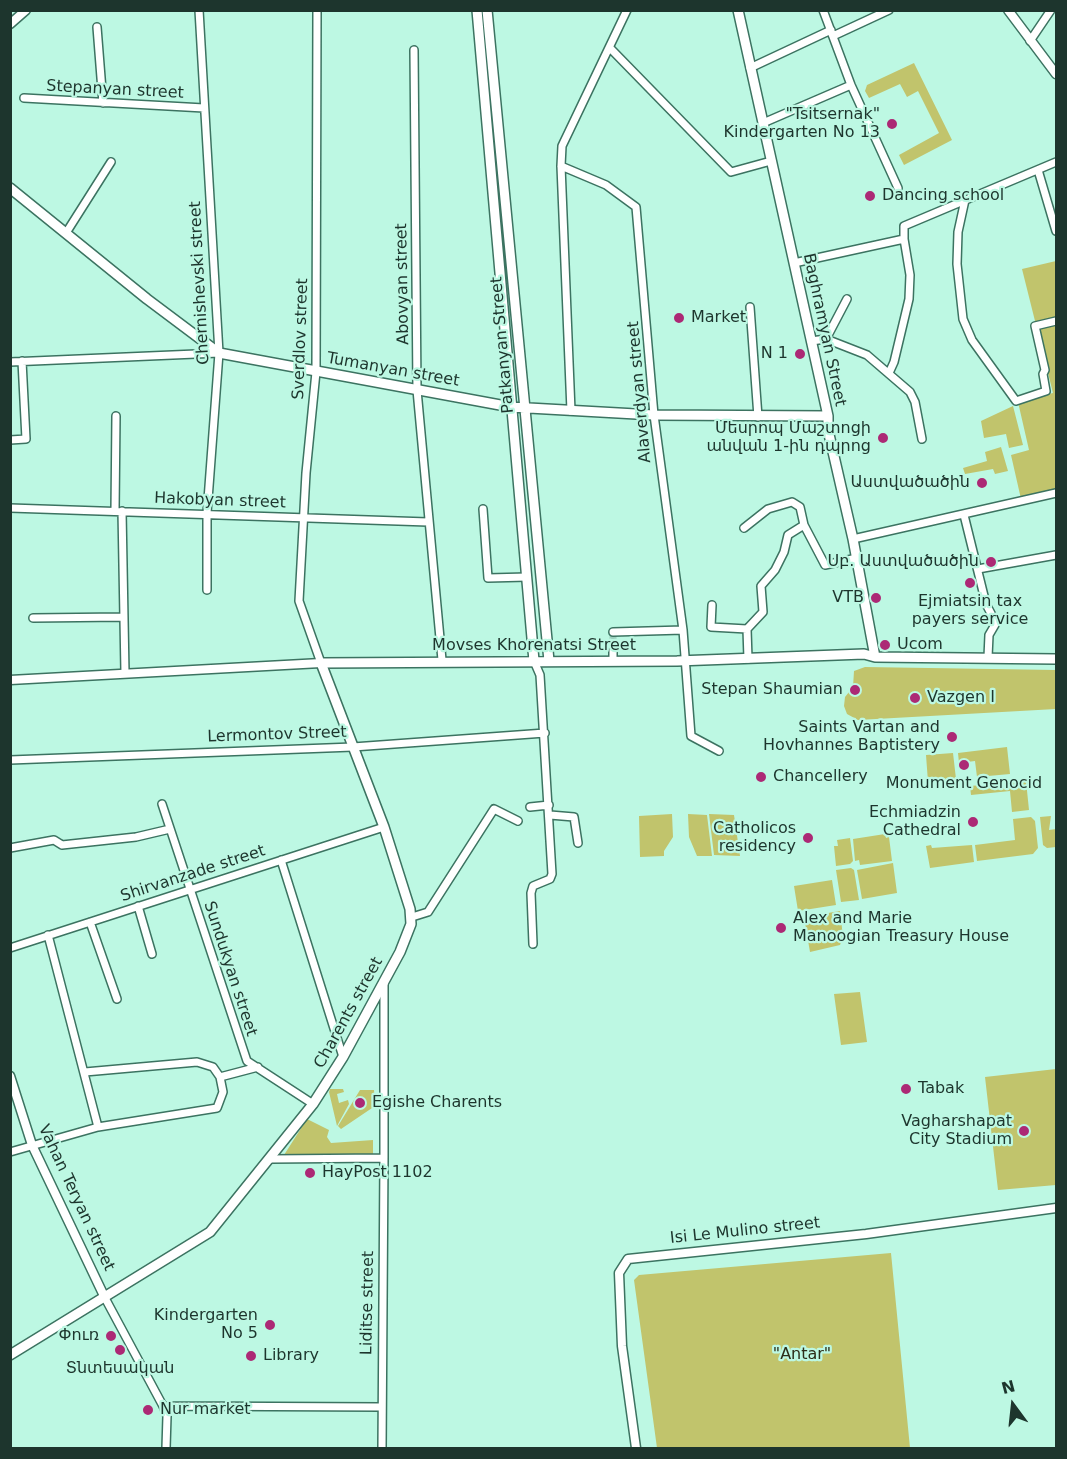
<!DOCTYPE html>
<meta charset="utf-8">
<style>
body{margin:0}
#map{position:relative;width:1067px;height:1459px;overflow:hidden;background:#bdf8e3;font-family:"DejaVu Sans",sans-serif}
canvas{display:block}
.frame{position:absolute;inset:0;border:12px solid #1d352d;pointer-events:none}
.north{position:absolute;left:983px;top:1375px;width:60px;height:60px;-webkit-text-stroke:4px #bdf8e3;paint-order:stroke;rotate:345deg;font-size:16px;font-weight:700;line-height:24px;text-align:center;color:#1d352d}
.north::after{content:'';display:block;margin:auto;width:21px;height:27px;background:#1d352d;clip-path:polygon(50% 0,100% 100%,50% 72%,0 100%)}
</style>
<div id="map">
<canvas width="1067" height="1459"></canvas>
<div class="frame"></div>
<div class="north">N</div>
</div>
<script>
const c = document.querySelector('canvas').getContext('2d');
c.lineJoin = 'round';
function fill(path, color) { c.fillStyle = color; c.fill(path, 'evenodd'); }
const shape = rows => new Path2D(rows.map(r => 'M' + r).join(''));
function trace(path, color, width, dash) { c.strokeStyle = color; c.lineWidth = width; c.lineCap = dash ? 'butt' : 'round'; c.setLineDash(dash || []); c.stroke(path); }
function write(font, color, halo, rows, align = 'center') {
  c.font = font + ' "DejaVu Sans","Noto Sans Armenian",sans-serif'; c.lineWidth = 4.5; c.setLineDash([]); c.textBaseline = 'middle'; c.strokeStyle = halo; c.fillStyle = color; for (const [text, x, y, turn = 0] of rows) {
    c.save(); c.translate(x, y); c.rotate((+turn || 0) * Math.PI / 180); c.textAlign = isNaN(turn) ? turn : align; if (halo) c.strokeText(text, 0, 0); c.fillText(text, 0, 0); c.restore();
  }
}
const green = shape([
 [914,63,952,140,904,165,899,155,939,133,918,91,907,97,900,84,869,98,865,91,867,85],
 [1056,261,1056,491,1021,499,1011,455,1029,450,1018,402,1053,393,1022,269],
 [1013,406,1023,445,1009,448,1006,434,984,438,981,421],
 [1001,447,1008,471,995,474,993,469,965,474,963,468,987,461,985,452],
 [865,667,1056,670,1056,709,858,720,847,714,844,706,845,697,853,687,854,671],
 [1007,747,1010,774,977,777,975,761,959,763,958,753],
 [953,753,956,779,928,782,926,755],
 [1026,781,1029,810,1012,812,1010,791,971,795,970,786],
 [672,814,673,837,664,851,664,856,640,857,639,816],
 [688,814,707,815,712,856,697,856,689,837],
 [709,814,734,815,740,856,714,855],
 [1051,816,1049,830,1056,829,1056,847,1047,848,1043,845,1040,817],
 [1031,817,1035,821,1038,848,1033,854,977,861,975,845,1015,840,1013,819],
 [885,834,886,838,889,837,892,861,860,865,859,860,855,861,853,839],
 [850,838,853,861,850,864,836,866,834,846,838,846,837,840],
 [931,845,932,848,972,845,974,862,930,868,926,846],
 [893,863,897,893,862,899,857,870],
 [851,868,854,870,859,900,841,902,836,870],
 [832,880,836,905,798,911,794,886],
 [840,911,843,937,840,945,810,952,804,917],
 [860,992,867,1042,841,1045,834,994],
 [1056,1069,1056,1185,998,1190,985,1077],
 [330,1089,343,1089,344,1092,337,1094,339,1103,348,1100,349,1104,337,1126,329,1092],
 [360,1090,374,1090,375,1106,341,1129,338,1126],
 [307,1119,329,1130,327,1137,331,1143,373,1140,373,1154,284,1155],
 [891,1253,910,1448,657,1448,634,1280,639,1275]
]);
const minorTunnel = shape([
 [613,632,613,650]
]);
const minor = shape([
 [199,10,219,353,207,513,207,590],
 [317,10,316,372,306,473,299,601,321,663],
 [823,10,851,85,898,188],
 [97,27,103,103],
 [833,36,889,10],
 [1030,41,1051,10],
 [610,48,731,172,771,161],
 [414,50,417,390,442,660],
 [750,68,831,30],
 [24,98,204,108],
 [763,123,851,85],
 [561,166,606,185,636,207,654,415,683,630,691,736,719,751],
 [1038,170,1056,231],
 [965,200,958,232,957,264,963,319,972,340,1016,401,1046,391,1043,374,1045,370,1035,326,1056,321],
 [66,233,111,162],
 [794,263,904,239,904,226,1056,162],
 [750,307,758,417],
 [826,339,847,299],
 [811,341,826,339,867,355,910,392,915,402,922,439],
 [10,362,219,353],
 [889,373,894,362,909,299,910,275,904,239],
 [571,411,561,166,562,146,627,10],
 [10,440,26,439,22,361],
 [10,508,428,522],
 [483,509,488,578,527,577],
 [115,511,116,416],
 [122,511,125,673],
 [964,515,986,604,996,623,989,635,988,657],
 [744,528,768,509,792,502,800,507,804,525,825,565,857,558],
 [853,539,1056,493],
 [978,569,1056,555],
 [712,605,711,627,747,629],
 [33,618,123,617],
 [613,632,683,630],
 [748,659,747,629,763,612,761,586,775,570,784,552,788,535,804,525],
 [613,661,613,650],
 [10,760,353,747,545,733],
 [162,804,247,1061,313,1104],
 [530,807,549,805],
 [550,815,574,817,578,843],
 [10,848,54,840,62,845,136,837,170,829],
 [281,860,343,1057],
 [138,906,152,954],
 [412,917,428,912,494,809,518,821],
 [90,922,117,999],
 [48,935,98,1127],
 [533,944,531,893,533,886,550,879,552,874,540,675,534,661],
 [10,948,384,827],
 [85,1072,197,1062,213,1067,220,1077,258,1067],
 [10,1152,98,1127,217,1108,223,1092,220,1077],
 [271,1159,384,1158,384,984],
 [105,1298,163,1406,167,1416,166,1448],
 [163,1406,381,1407],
 [382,1448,384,1158]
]);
const tertiary = shape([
 [1008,10,1056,74],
 [10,24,26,10],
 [10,680,321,663],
 [10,1076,32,1145,105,1298],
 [636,1448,622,1346,619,1273,628,1259,866,1234,1056,1208]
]);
const secondary = shape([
 [477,10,534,661],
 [487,10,549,661],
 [738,10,828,416,828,430,853,539,875,657],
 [10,188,147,299,219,353,511,407,654,415,828,416],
 [10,1355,210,1232,313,1104,343,1057,400,952,411,924,410,909,384,827,321,663,677,661,864,654,875,657,1056,659]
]);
const markers = [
 [892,124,6,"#ac2975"],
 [870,196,6,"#ac2975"],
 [679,318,6,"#ac2975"],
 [800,354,6,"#ac2975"],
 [883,438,6,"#ac2975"],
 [982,483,6,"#ac2975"],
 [991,562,6,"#ac2975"],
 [970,583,6,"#ac2975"],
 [876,598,6,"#ac2975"],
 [885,645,6,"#ac2975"],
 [855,690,6,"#ac2975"],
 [915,698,6,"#ac2975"],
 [952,737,6,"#ac2975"],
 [964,765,6,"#ac2975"],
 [761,777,6,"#ac2975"],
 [973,822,6,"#ac2975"],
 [808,838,6,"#ac2975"],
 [781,928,6,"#ac2975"],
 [906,1089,6,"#ac2975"],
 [360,1103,6,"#ac2975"],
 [1024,1131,6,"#ac2975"],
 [310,1173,6,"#ac2975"],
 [270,1325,6,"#ac2975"],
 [111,1336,6,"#ac2975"],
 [120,1350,6,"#ac2975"],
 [251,1356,6,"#ac2975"],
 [148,1410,6,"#ac2975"]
];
const streetNames = [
 ["Stepanyan street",115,90,3],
 ["Chernishevski street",200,283,-93],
 ["Abovyan street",403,284,-91],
 ["Baghramyan Street",824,330,78],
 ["Sverdlov street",301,339,-88],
 ["Patkanyan Street",503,345,-95],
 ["Tumanyan street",393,370,10],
 ["Alaverdyan street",640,392,-95],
 ["Hakobyan street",220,501,2],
 ["Movses Khorenatsi Street",534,646],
 ["Lermontov Street",277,735,-2],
 ["Shirvanzade street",193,874,-18],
 ["Sundukyan street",230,969,72],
 ["Charents street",349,1013,-61],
 ["Vahan Teryan street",76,1198,65],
 ["Isi Le Mulino street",745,1231,-6],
 ["Liditse street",368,1303,-89]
];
const poiNames = [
 ["\"Tsitsernak\"",880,115],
 ["Kindergarten No 13",880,133],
 ["Dancing school",882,196,"left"],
 ["Market",691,318,"left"],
 ["N 1",788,354],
 ["Մեսրոպ Մաշտոցի",871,429],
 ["անվան 1-ին դպրոց",871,447],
 ["Աստվածածին",970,483],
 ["Սբ. Աստվածածին",979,562],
 ["VTB",864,598],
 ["Ejmiatsin tax",970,602,"center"],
 ["payers service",970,620,"center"],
 ["Ucom",897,645,"left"],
 ["Stepan Shaumian",843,690],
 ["Vazgen I",927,698,"left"],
 ["Saints Vartan and",940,728],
 ["Hovhannes Baptistery",940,746],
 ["Chancellery",773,777,"left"],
 ["Monument Genocid",964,784,"center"],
 ["Echmiadzin",961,813],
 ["Cathedral",961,831],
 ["Catholicos",796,829],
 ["residency",796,847],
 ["Alex and Marie",793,919,"left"],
 ["Manoogian Treasury House",793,937,"left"],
 ["Tabak",918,1089,"left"],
 ["Egishe Charents",372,1103,"left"],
 ["Vagharshapat",1012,1122],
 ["City Stadium",1012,1140],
 ["HayPost 1102",322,1173,"left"],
 ["Kindergarten",258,1316],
 ["No 5",258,1334],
 ["Փուռ",99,1336],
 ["Library",263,1356,"left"],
 ["Տնտեսական",120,1369,"center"],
 ["Nur market",160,1410,"left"]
];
const parkNames = [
 ["\"Antar\"",802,1355]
];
fill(green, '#c1c46c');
trace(minorTunnel, '#9dd1bf', 7, [7, 3.5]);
trace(minor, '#3c7361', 10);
trace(tertiary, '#3c7361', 11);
trace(secondary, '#3c7361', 12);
trace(minor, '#fff', 7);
trace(tertiary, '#fff', 8);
trace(secondary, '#fff', 9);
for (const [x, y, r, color] of markers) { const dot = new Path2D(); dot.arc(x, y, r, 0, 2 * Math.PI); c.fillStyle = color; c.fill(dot); trace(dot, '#bdf8e3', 2); }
write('16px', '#1d352d', '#bdf8e3', streetNames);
write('16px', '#1d352d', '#bdf8e3', poiNames, 'right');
write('16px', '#2d2d18', '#bdf8e3', parkNames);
</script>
